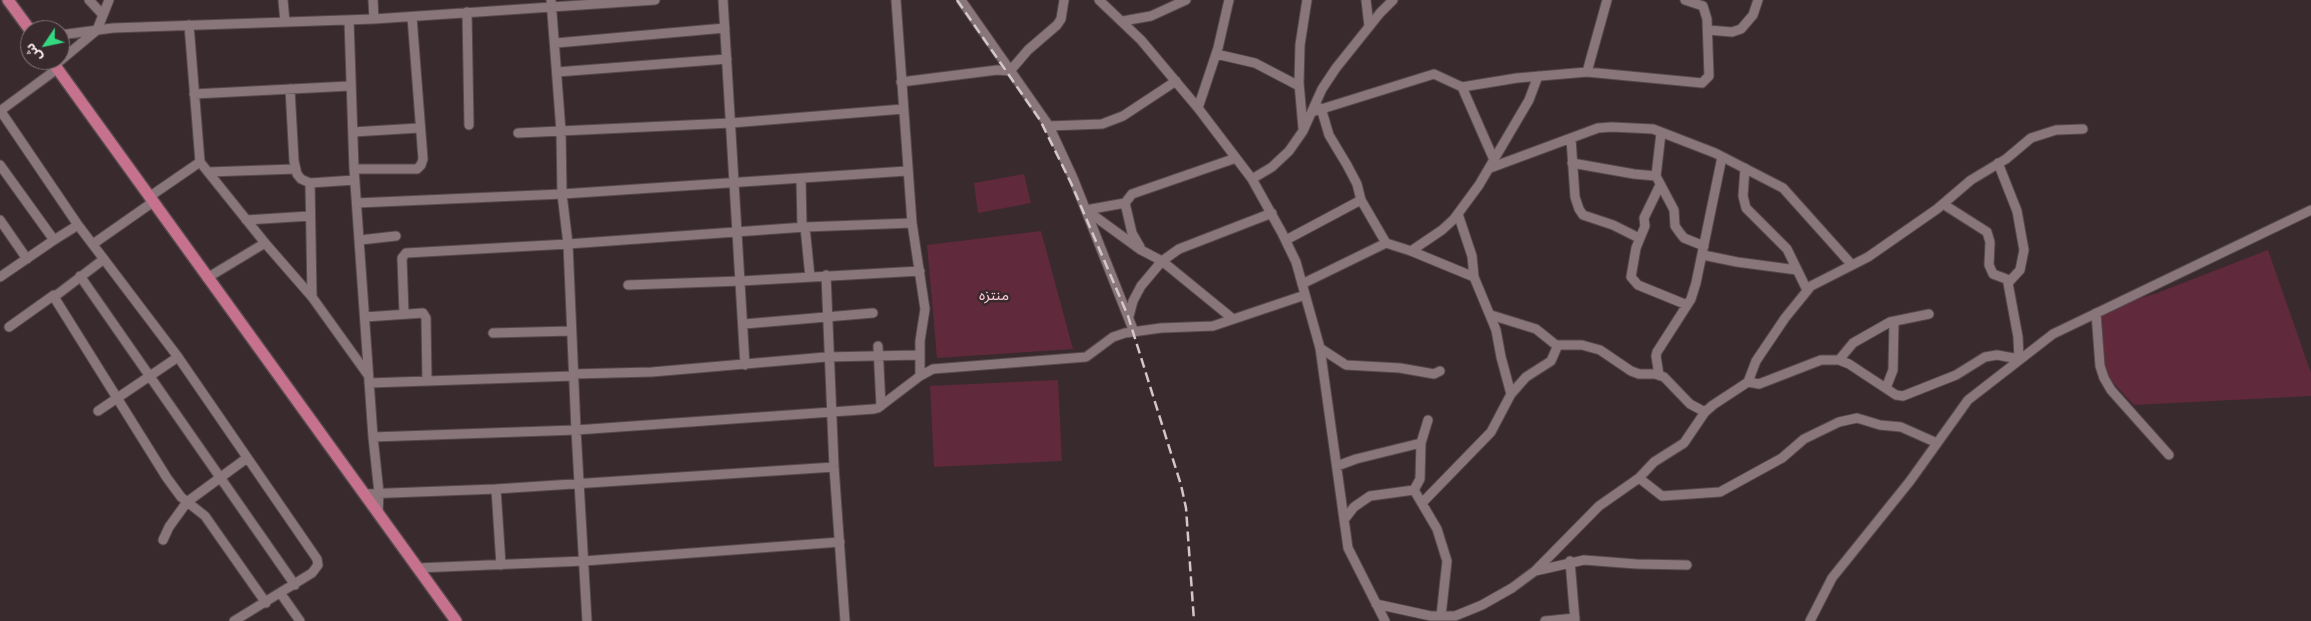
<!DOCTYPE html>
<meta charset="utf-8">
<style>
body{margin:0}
#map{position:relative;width:2311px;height:621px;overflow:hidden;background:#392a2e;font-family:"PT Sans Narrow","Noto Sans Arabic",sans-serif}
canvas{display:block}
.north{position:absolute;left:20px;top:20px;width:50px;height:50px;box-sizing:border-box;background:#392a2e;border:1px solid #827578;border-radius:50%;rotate:236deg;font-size:14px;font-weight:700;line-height:20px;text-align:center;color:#f0e5e8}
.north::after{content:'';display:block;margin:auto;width:18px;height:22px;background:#34d881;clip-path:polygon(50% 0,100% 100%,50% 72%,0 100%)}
</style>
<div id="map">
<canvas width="2311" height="621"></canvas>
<div class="north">ش</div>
</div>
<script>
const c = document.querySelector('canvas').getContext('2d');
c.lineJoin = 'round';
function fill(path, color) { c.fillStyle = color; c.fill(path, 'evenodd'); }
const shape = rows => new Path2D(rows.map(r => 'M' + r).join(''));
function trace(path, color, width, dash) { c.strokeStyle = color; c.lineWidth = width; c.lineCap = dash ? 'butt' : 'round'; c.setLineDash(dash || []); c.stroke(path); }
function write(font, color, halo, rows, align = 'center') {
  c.font = font + ' "PT Sans Narrow","Noto Sans Arabic",sans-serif'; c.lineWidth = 5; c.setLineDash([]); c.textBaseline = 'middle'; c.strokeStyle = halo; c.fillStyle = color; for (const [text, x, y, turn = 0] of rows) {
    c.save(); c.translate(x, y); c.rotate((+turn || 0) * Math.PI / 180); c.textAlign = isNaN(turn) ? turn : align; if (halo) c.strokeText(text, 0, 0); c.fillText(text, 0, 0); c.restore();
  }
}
const green = shape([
 [1024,174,1031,203,978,213,974,183],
 [1041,231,1073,349,937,358,927,245],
 [2268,250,2311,373,2311,396,2134,405,2104,373,2099,311,2157,293],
 [1058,380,1062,461,934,467,930,386]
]);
const minor = shape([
 [89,0,103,15],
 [283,0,285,22],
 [373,0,374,19],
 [551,0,561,131,562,194,568,244,576,430,587,621],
 [723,0,745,365],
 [896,0,912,223,925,309,920,341,920,376],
 [961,0,1049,126,1073,178,1134,332],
 [1099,0,1141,40,1198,108,1252,179,1282,233,1296,262,1320,348,1348,548,1385,621],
 [1366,0,1369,26],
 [467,12,469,125],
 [349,20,354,169,373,437,379,493,378,513],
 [1123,21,1151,16,1186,0],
 [1708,30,1732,32,1741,29,1753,15,1758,0],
 [60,35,113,28,374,19,655,0],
 [556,43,725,28],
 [1216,54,1255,63,1299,86],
 [55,65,97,30,109,0],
 [557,72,727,59],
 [1587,72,1607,0],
 [901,82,997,70,1010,71,1028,50,1057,25,1061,19,1064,0],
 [1462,87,1494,160],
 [290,89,294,161,297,174,301,179,310,183,355,180],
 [194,94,350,86],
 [1198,108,1218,48,1229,0],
 [1321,108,1329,135,1347,165,1357,184,1361,200,1386,243,1411,251,1474,277],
 [0,110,78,225,178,357,317,559,318,565,312,573,234,621],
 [0,111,57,69],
 [1312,112,1434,74,1462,87,1517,78,1587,72,1702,83,1709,76,1707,19,1703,6,1685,0],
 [1049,126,1102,124,1123,116,1176,81],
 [1303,128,1299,83,1300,45,1307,0],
 [353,132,419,128],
 [518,133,731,123,903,109],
 [1661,133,1656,176,1674,210,1675,226,1680,233,1684,238,1704,246],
 [1571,139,1575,197,1579,209,1583,215,1613,225,1639,238],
 [200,162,265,243,312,297],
 [1572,163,1634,174,1656,176],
 [0,165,54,240,78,225],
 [1490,168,1598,128,1612,127,1653,129,1715,153,1783,188,1852,265],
 [1745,168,1743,196,1746,208,1787,249,1807,290],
 [354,169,417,169,421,165,423,159,412,17],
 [208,172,295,169],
 [801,179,802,227],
 [1252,179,1272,167,1289,151,1303,131,1322,89,1336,68,1380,13,1393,0],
 [310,183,312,297,368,375],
 [1660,185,1644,218,1645,226,1636,248,1631,277,1638,285,1687,305],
 [149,197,200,162,189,25],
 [357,203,562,194,907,171],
 [1943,204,1987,232,1990,242,1989,265,1993,274,2009,280],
 [1086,210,1141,250,1162,261,1233,319],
 [1086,210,1125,203],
 [0,220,27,259],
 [246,220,310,216],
 [805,227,810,277],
 [360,240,396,236],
 [1286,240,1361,200],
 [93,244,153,202],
 [1140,247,1132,233,1125,203,1132,194,1236,158],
 [1411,251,1442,230,1454,219,1479,185,1529,100,1538,76],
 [1703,255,1737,262,1797,270],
 [104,259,54,297,167,478,181,497,205,516,266,603],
 [826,275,834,467,845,621],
 [80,276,295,585],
 [0,277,54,240],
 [207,278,265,243],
 [1302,284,1386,243],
 [628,285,741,281,920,271],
 [2096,313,2100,366,2104,378,2111,390,2169,455],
 [404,314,402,258,406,253,568,244,805,227,912,223],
 [1491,315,1536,329,1556,345,1582,345,1600,350,1631,371,1639,374,1655,374,1664,377,1690,404,1705,412],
 [1129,316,1133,301,1141,286,1162,261,1179,249,1272,213],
 [365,317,423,313,426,318,427,381],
 [744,324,873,313],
 [9,327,54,295],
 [493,333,571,331],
 [878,346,881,406],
 [1320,348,1346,365,1400,368,1434,374,1440,371],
 [1839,360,1853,343,1890,322,1929,314],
 [573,374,652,372,826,357,919,355],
 [1659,375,1656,356,1657,352,1691,299,1696,283,1722,157],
 [1748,382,1759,384,1821,360,1839,360,1849,364,1896,395,1903,396,1956,375,1985,357,1997,355,2019,359,2018,337,2008,283,2020,270,2024,250,2017,211,1998,163],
 [369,383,573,376],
 [1886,388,1893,370,1894,321],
 [1511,394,1526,377,1551,361,1558,345],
 [98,411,178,357],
 [373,437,576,430,874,409,878,408,920,376,933,369,1086,357,1113,337,1125,333,1161,328,1213,326,1305,295],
 [1337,466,1356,459,1421,443],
 [1639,478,1662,496,1720,492,1782,458,1804,439,1839,422,1857,418,1880,425,1901,427,1937,443],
 [496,489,501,565],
 [1414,490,1437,529,1447,561,1441,616],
 [1414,490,1420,479,1421,443,1428,420],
 [364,494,496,489,834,467],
 [1422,503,1491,432,1511,394,1501,357,1496,330,1474,277,1472,256,1458,214],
 [1344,520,1354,507,1370,496,1414,490],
 [163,540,169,527,187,502,247,458],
 [1570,561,1575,621],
 [417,568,584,561,840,542],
 [1535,571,1584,560,1636,564,1687,565],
 [281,594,300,621],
 [1376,604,1431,616,1455,616,1482,605,1512,588,1535,571,1599,506,1639,478,1654,462,1684,443,1705,412,1713,405,1748,382,1756,361,1785,318,1811,286,1868,257,1937,209,1971,180,2006,159,2031,138,2056,130,2083,129],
 [1545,621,1575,618],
 [1810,621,1832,578,1910,481,1968,400,2053,334,2311,210]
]);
const major = shape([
 [8,0,30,30],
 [51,60,456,621]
]);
const rail = shape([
 [957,0,1040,120,1071,183,1128,316,1181,485,1186,508,1194,621]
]);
const parkNames = [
 ["منتزه",994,296]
];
fill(green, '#61293c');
trace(minor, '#56494d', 11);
trace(major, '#56494d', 14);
trace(minor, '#89767b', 9);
trace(major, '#c6718d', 11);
trace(rail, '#d3c7cb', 2.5, [10, 5]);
write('15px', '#ffccd9', '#392a2e', parkNames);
</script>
